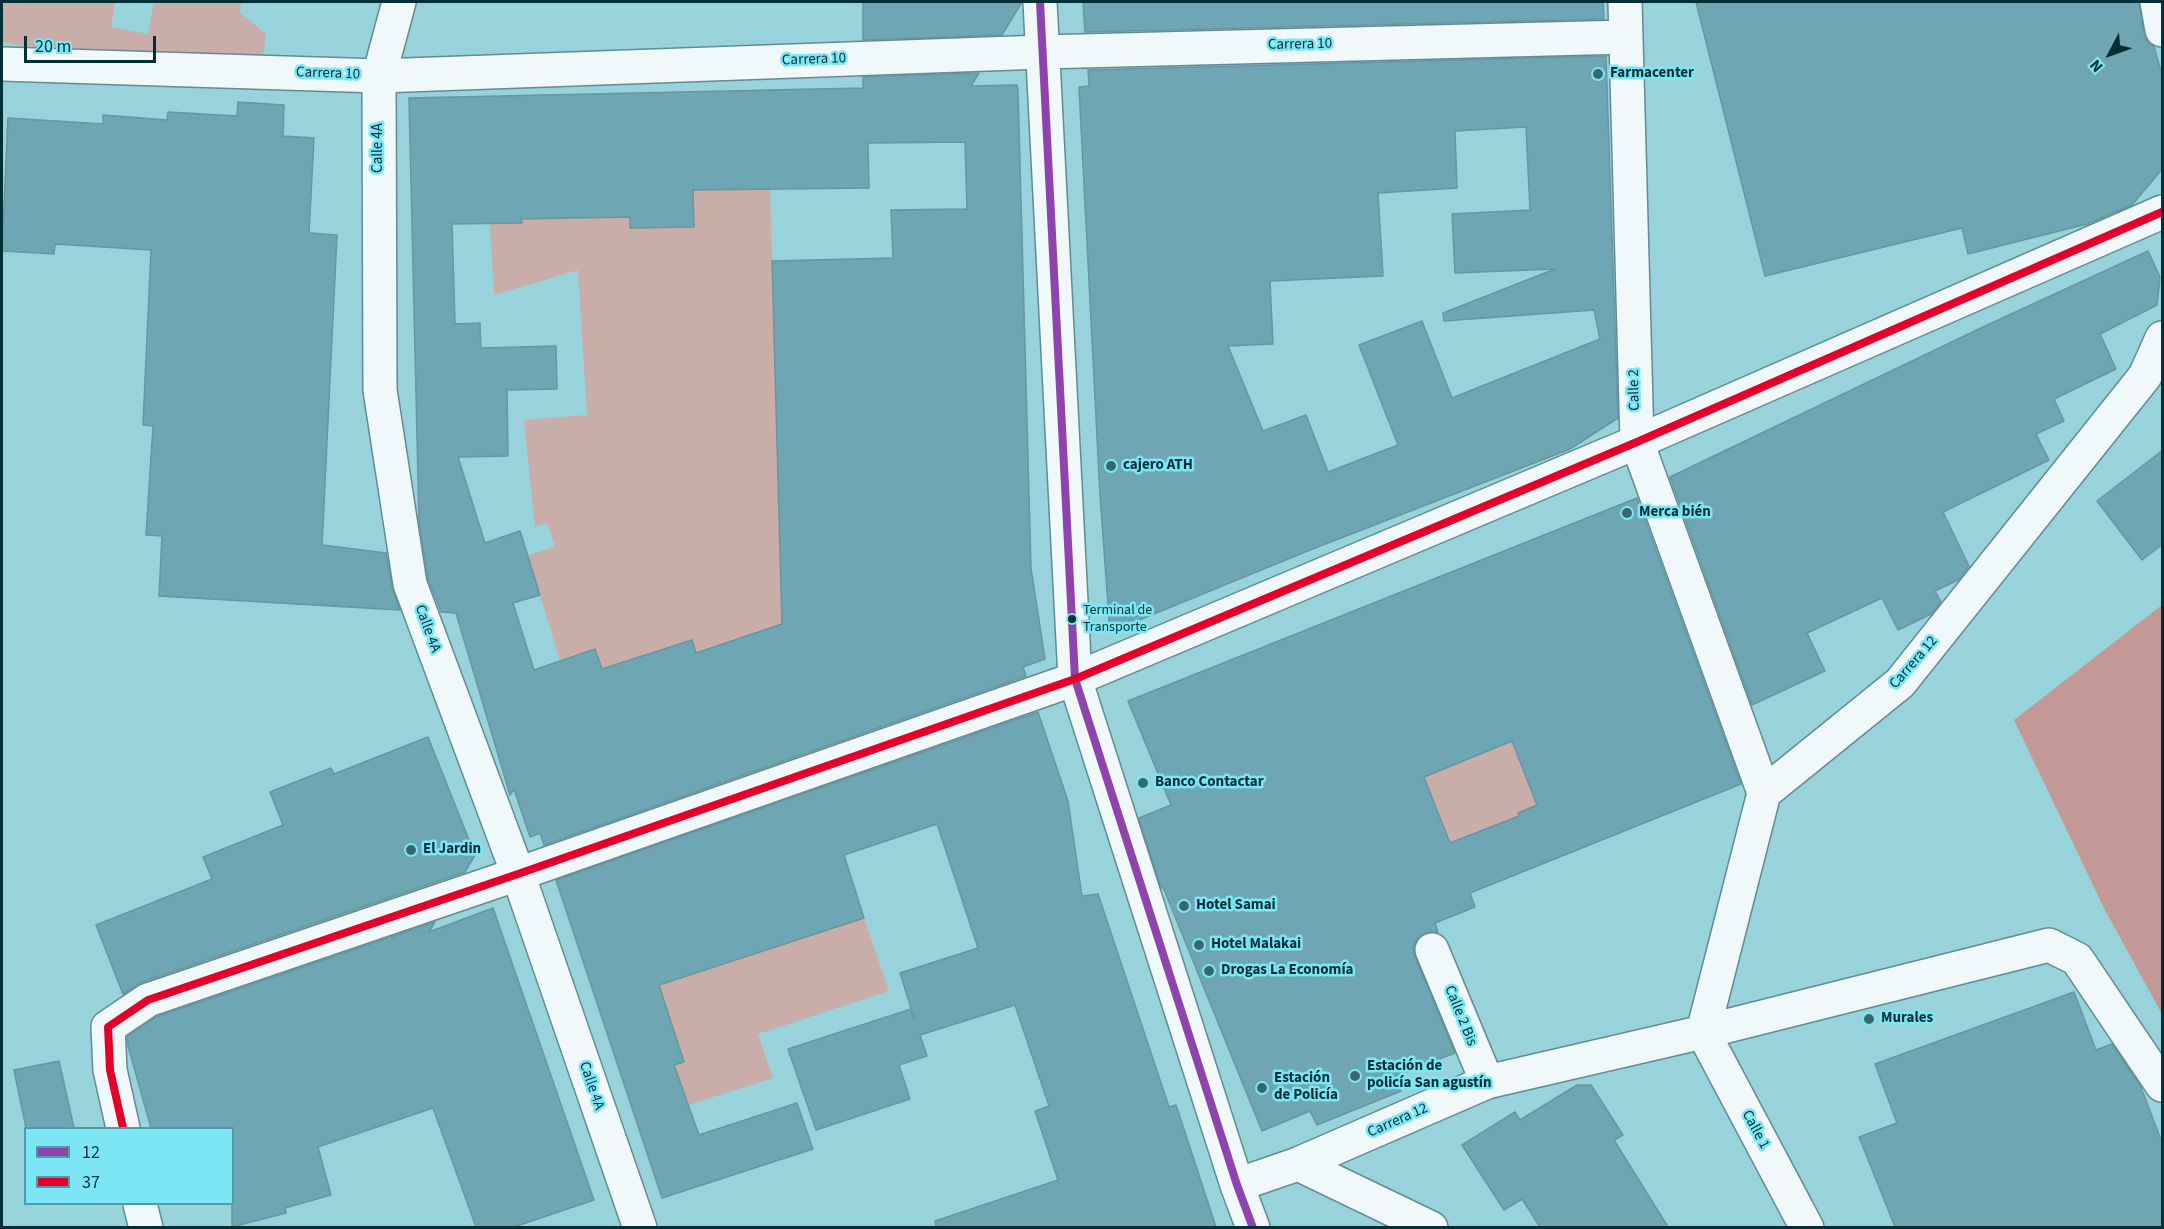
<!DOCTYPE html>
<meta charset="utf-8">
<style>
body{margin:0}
#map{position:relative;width:2164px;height:1229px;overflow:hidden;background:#98d2da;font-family:"Source Sans 3",sans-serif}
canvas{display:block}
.frame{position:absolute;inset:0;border:3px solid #003036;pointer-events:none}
.legend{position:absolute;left:24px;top:1127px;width:210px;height:78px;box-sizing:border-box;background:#7de6f5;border:2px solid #4b9da9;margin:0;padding:8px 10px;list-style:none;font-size:18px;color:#003036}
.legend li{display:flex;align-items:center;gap:12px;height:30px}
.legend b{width:30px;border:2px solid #4b9da9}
.north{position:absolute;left:2080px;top:24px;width:60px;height:60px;-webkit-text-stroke:4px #7de6f5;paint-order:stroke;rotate:229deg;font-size:16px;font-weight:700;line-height:24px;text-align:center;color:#003036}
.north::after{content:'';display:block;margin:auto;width:21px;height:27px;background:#003036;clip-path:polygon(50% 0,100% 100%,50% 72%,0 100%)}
.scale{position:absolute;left:24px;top:36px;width:132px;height:27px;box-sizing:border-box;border:3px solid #003036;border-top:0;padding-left:8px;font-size:18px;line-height:21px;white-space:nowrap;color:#003036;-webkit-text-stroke:4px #7de6f5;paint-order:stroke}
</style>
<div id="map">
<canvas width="2164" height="1229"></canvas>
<div class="frame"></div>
<ul class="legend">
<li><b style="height:8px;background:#8e44ad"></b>12</li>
<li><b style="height:8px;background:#e4002b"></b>37</li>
</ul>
<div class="north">N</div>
<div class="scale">20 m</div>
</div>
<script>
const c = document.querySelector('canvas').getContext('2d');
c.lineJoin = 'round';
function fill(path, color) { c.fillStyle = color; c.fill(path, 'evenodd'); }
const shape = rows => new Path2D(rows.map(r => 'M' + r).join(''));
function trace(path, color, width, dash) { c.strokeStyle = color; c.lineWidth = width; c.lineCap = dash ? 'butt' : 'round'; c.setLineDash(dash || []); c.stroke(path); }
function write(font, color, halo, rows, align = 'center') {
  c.font = font + ' "Source Sans 3",sans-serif'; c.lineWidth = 5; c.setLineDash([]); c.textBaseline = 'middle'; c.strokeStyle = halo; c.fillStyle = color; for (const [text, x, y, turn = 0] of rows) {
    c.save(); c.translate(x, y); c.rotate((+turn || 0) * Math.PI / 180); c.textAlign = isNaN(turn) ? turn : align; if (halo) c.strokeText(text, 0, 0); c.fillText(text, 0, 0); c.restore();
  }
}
const green = shape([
 [2,2,115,2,111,27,148,34,154,2,241,2,240,13,266,34,262,62,88,54,5,43,2,40],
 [520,168,630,217,694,227,693,189,770,190,782,624,696,653,692,640,602,672,560,661,528,555,555,547,547,523,535,527,524,420,587,415,578,270,494,295,490,223,521,222],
 [1549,727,1532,792,1537,805,1518,813,1521,821,1490,827,1450,843,1423,777],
 [864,918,889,991,758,1034,773,1078,688,1105,674,1065,684,1061,659,985]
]);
const forest = shape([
 [2162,605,2162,1014,2105,910,2014,720]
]);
const building = shape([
 [863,2,1022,2,1002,35,863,40,863,2],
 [1083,2,1603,2,1604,19,1085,32,1083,2],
 [1696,2,2139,2,2144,33,2147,42,2154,47,2163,78,2163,168,2132,205,2087,224,1968,254,1962,228,1765,276,1696,2],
 [1606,56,1618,418,1570,449,1310,550,1110,632,1100,495,1079,87,1089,86,1088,70,1606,56],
 [1526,127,1530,210,1452,214,1455,273,1555,269,1443,313,1444,321,1594,310,1600,339,1452,398,1422,321,1359,345,1398,445,1328,472,1306,415,1263,431,1228,346,1273,344,1270,281,1383,276,1378,193,1457,188,1455,131,1526,127],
 [979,73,971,86,1017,85,1018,90,1031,568,1045,659,1023,667,1026,676,544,845,540,833,530,837,514,789,510,795,456,613,441,612,428,579,419,521,409,98,863,88,863,77,979,73],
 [965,142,967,209,891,210,893,258,772,261,782,624,696,653,692,640,602,669,595,649,534,670,513,603,540,595,520,531,485,543,458,457,508,456,507,390,557,389,556,346,481,348,480,323,455,324,452,224,522,223,521,219,630,217,630,228,694,227,693,190,869,188,868,143,965,142],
 [238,102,284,105,283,136,314,138,309,233,337,235,322,545,386,553,392,587,400,610,159,596,162,536,146,535,153,426,143,425,151,250,55,244,54,254,2,251,8,118,103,124,103,115,167,120,168,112,237,116,238,102],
 [2148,251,2160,277,2157,305,2100,334,2116,369,2054,399,2064,421,2036,434,2049,460,1943,512,1969,566,1958,580,1935,591,1941,602,1931,614,1898,630,1882,598,1807,633,1825,671,1752,705,1670,477,1983,327,2148,251],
 [2163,450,2163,544,2142,560,2097,501,2163,450],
 [1637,498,1741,784,1470,893,1475,907,1435,923,1438,932,1424,933,1417,939,1413,948,1415,957,1455,1053,1395,1076,1401,1091,1317,1125,1310,1111,1262,1131,1163,887,1161,888,1139,818,1171,805,1128,701,1637,498],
 [1512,741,1537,805,1518,813,1519,816,1450,843,1424,777,1512,741],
 [1038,712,1068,801,1082,896,1098,894,1169,1107,1176,1105,1216,1227,936,1227,935,1221,1058,1180,1035,1111,1049,1106,1015,1005,920,1035,927,1056,899,1065,910,1099,816,1130,788,1049,911,1009,914,1018,900,973,978,948,937,824,844,855,864,918,659,985,684,1062,674,1065,699,1135,797,1103,813,1149,662,1198,556,880,1038,712],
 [428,737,475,855,465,872,142,982,123,994,96,925,212,879,203,857,283,825,270,792,331,768,334,774,428,737],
 [493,908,594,1200,514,1227,476,1227,433,1108,318,1147,331,1195,285,1208,286,1213,232,1227,232,1128,151,1128,128,1046,127,1037,156,1017,435,922,429,932,493,908],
 [2074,992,2096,1050,2112,1044,2140,1085,2163,1145,2163,1227,1895,1227,1859,1137,1897,1123,1875,1064,2074,992],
 [59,1061,74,1128,26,1128,14,1070,59,1061],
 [1577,1085,1591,1085,1623,1135,1614,1140,1668,1227,1540,1227,1522,1199,1504,1210,1462,1145,1515,1112,1520,1120,1577,1085]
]);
const pedestrian = shape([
 [1298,1164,1431,1228]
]);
const minor = shape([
 [399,2,379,76,380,390,410,584,518,874,640,1228],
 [1625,2,1637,442,1764,793],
 [2157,2,2162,30],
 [2,64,379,76,1042,52,1626,37],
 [1432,950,1487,1082],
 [123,1128,110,1070,108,1027,148,1000,518,874,1075,679,1637,442,2162,212],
 [1237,1185,1298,1164,1487,1082,1703,1032,1764,793,1900,683,2145,376,2162,338],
 [140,1204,146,1228],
 [1807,1228,1703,1032,2049,945,2077,959,2162,1085]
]);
const secondary = shape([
 [1040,2,1075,679,1237,1185,1253,1228]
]);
const bus1 = shape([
 [1040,2,1075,679,1237,1185,1253,1228]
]);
const bus2 = shape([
 [123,1128,110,1070,108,1027,148,1000,518,874,1075,679,1637,442,2162,212]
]);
const markers = [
 [1598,74,6,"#35696f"],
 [1111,466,6,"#35696f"],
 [1627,513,6,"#35696f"],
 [1072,619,5,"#003036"],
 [1143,783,6,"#35696f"],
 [411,850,6,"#35696f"],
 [1184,906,6,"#35696f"],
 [1199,945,6,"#35696f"],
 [1209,971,6,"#35696f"],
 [1869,1019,6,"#35696f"],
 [1355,1076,6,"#35696f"],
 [1262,1088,6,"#35696f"]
];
const busNames = [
 ["Terminal de",1083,611],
 ["Transporte",1083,628]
];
const streetNames = [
 ["Carrera 10",1300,45,-1],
 ["Carrera 10",814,60,-2],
 ["Carrera 10",328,74,2],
 ["Calle 4A",379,148,-90],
 ["Calle 2",1635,390,-91],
 ["Calle 4A",427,629,70],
 ["Carrera 12",1914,663,-49],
 ["Calle 2 Bis",1460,1016,68],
 ["Calle 4A",591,1086,71],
 ["Carrera 12",1398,1121,-24],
 ["Calle 1",1755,1130,62]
];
const poiNames = [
 ["Farmacenter",1610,74],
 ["cajero ATH",1123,466],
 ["Merca bién",1639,513],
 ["Banco Contactar",1155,783],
 ["El Jardin",423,850],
 ["Hotel Samai",1196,906],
 ["Hotel Malakai",1211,945],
 ["Drogas La Economía",1221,971],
 ["Murales",1881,1019],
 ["Estación de",1367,1067],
 ["policía San agustín",1367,1084],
 ["Estación",1274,1079],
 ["de Policía",1274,1096]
];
fill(green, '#c9ada9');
fill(forest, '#c49894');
fill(building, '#6ea6b3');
trace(building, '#6996a0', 1.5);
trace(pedestrian, '#618c92', 36);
trace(minor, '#618c92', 36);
trace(secondary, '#618c92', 36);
trace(pedestrian, '#f0f8f9', 33);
trace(minor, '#f0f8f9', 33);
trace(secondary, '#f0f8f9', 33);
trace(bus1, '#8e44ad', 8);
trace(bus2, '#e4002b', 8);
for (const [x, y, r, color] of markers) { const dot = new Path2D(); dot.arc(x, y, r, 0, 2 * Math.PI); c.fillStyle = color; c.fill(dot); trace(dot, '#7de6f5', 2); }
write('14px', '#003036', '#7de6f5', busNames, 'left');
write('15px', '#003036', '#7de6f5', streetNames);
write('bold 15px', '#003036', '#7de6f5', poiNames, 'left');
</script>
